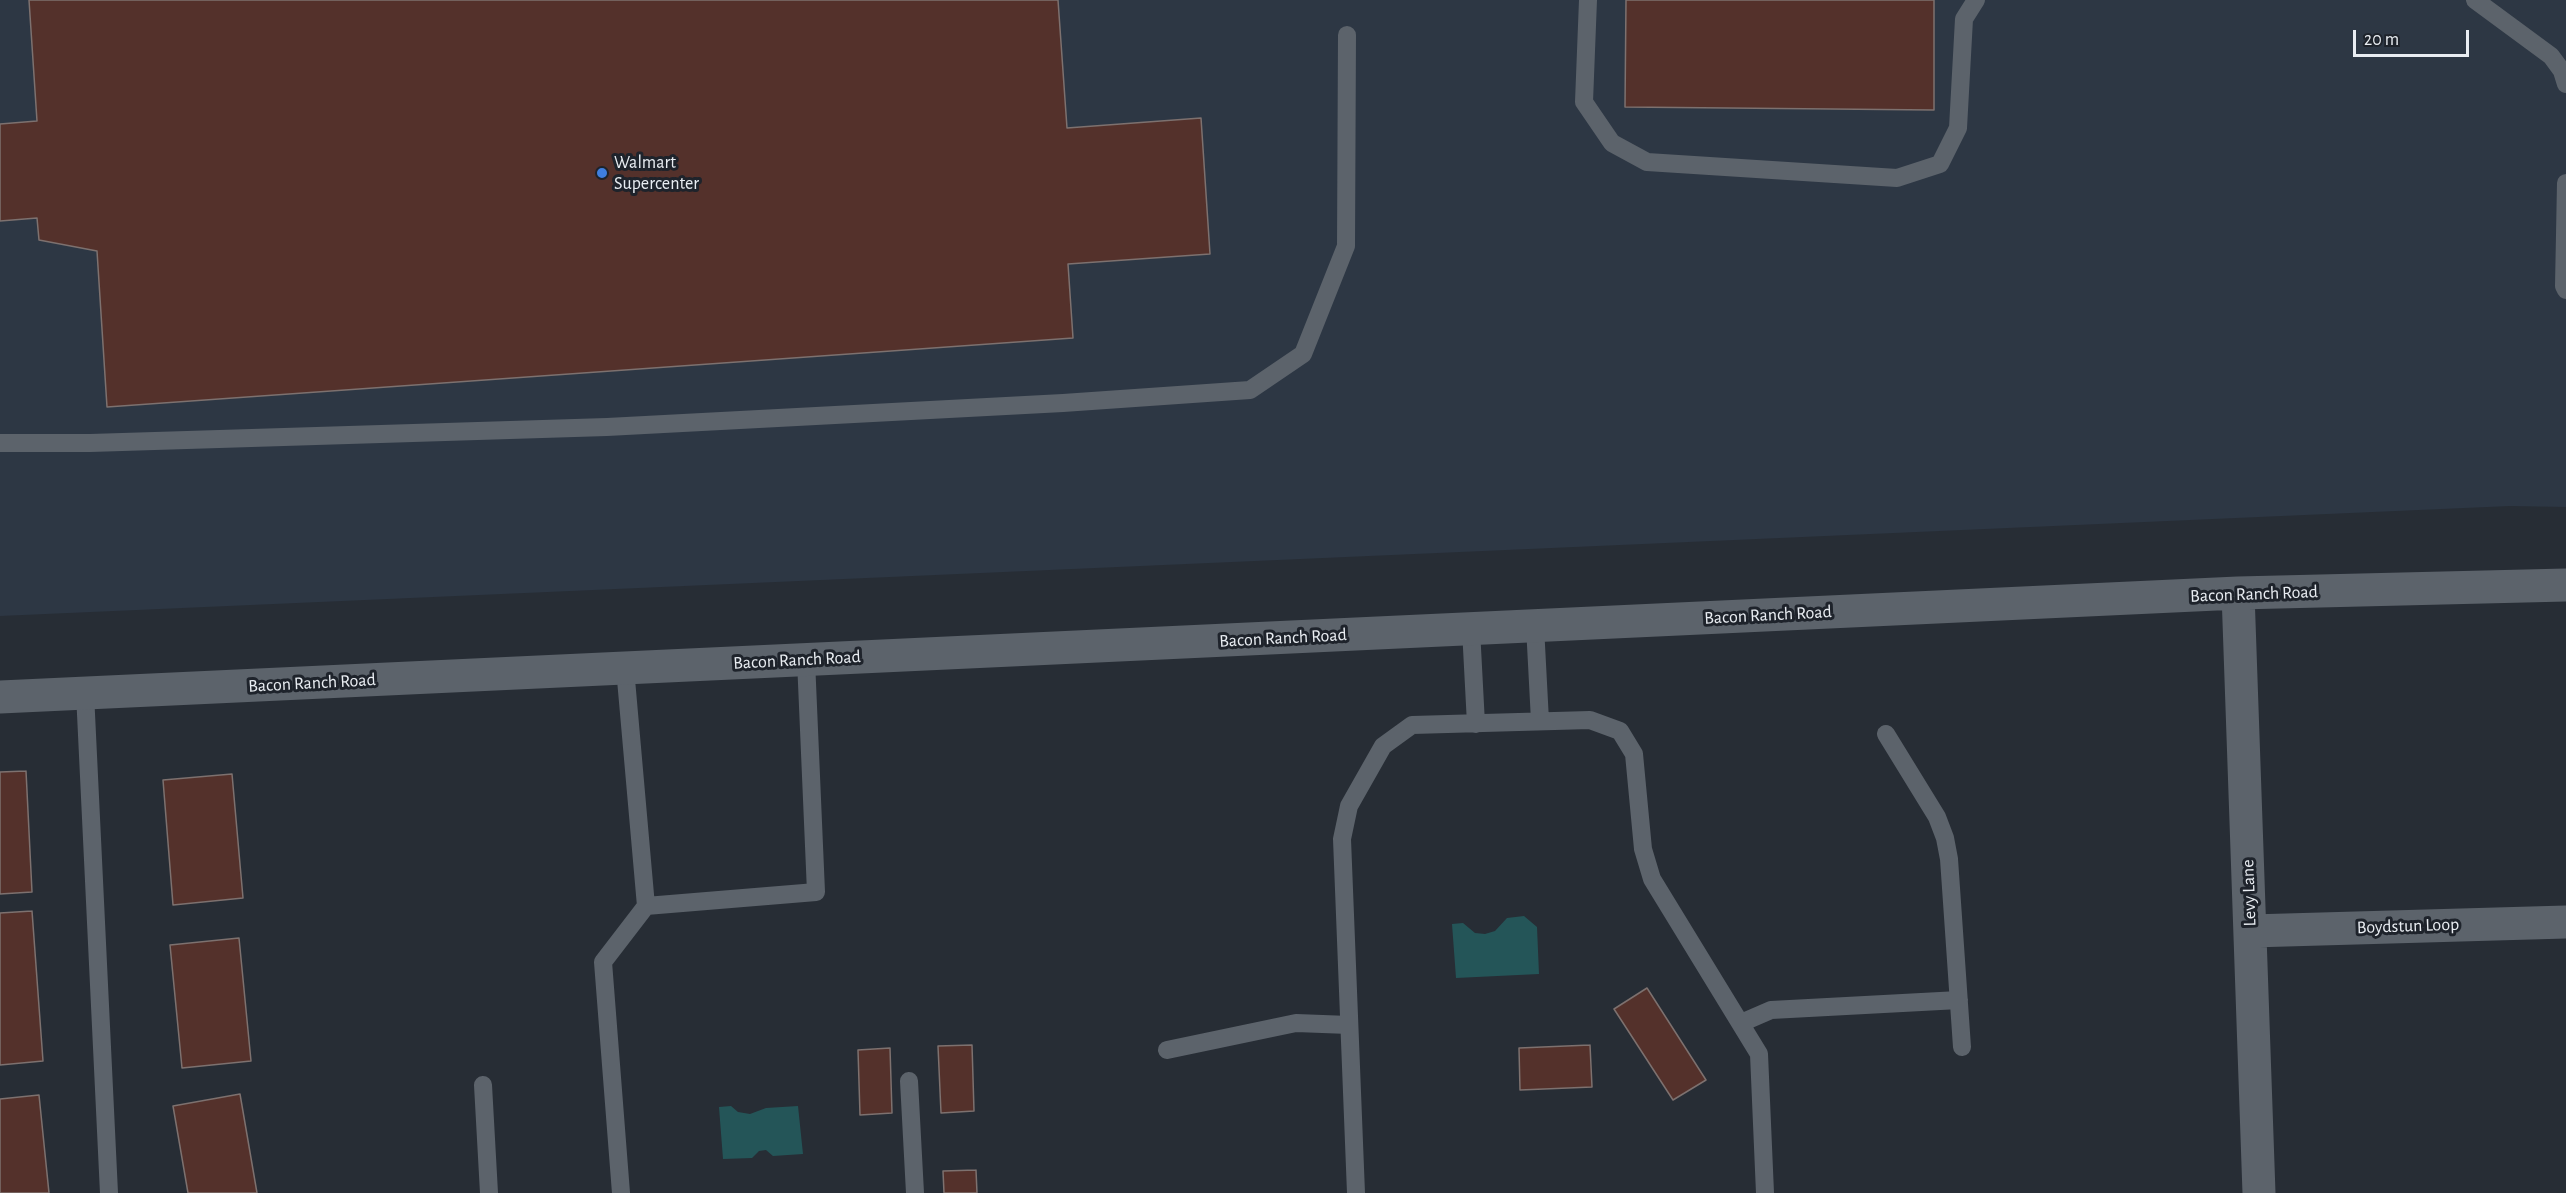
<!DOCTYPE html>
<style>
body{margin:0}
#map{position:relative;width:2566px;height:1193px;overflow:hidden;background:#272d35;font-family:"Alegreya Sans",sans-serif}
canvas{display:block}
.scale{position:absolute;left:2353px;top:30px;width:116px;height:27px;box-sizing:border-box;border:3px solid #e9edf2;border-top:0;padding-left:8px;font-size:18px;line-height:21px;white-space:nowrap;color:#e9edf2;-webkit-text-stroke:4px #1e232b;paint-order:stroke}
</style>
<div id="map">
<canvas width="2566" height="1193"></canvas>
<div class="scale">20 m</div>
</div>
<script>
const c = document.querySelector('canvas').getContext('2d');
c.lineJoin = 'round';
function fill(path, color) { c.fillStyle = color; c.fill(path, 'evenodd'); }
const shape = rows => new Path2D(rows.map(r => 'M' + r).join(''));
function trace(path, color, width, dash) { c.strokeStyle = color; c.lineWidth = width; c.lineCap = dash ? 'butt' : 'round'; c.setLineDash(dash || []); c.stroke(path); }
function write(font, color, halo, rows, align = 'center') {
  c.font = font + ' "Alegreya Sans",sans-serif'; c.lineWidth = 6; c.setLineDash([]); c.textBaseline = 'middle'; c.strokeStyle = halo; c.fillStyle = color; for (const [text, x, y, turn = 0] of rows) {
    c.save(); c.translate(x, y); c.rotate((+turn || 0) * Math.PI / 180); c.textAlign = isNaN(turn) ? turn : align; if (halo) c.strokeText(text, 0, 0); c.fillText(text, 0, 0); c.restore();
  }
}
const built = shape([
 [0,0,2566,0,2566,507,2510,506,0,616]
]);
const water = shape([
 [1524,916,1537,927,1539,974,1456,978,1452,924,1463,923,1475,933,1485,934,1495,931,1507,918],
 [731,1106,738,1112,750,1114,766,1108,798,1106,803,1154,773,1156,766,1150,759,1151,752,1158,723,1159,719,1107]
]);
const building = shape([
 [29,0,1058,0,1067,128,1201,118,1210,254,1068,264,1073,338,107,407,97,251,39,240,37,218,0,221,0,124,37,121,29,0],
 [1626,0,1934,0,1934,110,1625,107,1626,0],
 [26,771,32,892,0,894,0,772,26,771],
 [232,774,243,898,173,905,163,780,232,774],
 [32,911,43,1061,0,1065,0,913,32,911],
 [239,938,251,1061,182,1068,170,945,239,938],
 [1647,988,1706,1080,1673,1100,1614,1009,1647,988],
 [972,1045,974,1111,941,1113,938,1046,972,1045],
 [1590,1045,1592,1087,1520,1090,1519,1048,1590,1045],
 [890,1048,892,1113,860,1115,858,1050,890,1048],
 [240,1094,257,1193,188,1193,173,1106,240,1094],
 [39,1095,49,1193,0,1193,0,1099,39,1095],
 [976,1170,977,1193,944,1193,943,1171,976,1170]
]);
const service = shape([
 [1588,0,1584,102,1612,143,1647,162,1897,178,1940,164,1958,128,1964,19,1976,0],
 [2475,0,2551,56,2562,71,2566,84],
 [2566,183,2564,286,2566,290],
 [0,443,90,443,607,427,1063,403,1250,390,1303,354,1346,246,1347,35],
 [1535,626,1540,721],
 [1471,629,1476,724],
 [625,668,646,906,816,892,806,660],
 [85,693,109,1193],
 [1886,734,1937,817,1945,838,1949,859,1962,1047],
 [1741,1023,1771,1010,1959,1000],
 [1167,1050,1296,1023,1349,1025],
 [909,1081,915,1193],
 [483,1085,489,1193],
 [621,1193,603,962,646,906],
 [1356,1193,1342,839,1349,806,1383,746,1412,725,1590,720,1620,731,1634,754,1643,849,1652,879,1759,1054,1765,1193]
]);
const minor = shape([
 [2238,593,2259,1193],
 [0,697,2238,593,2566,585],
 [2251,931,2566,922]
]);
const markers = [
 [602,173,6,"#3f7fe0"]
];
const poiNames = [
 ["Walmart",614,163],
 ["Supercenter",614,184]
];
const streetNames = [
 ["Bacon Ranch Road",2254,594,-2],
 ["Bacon Ranch Road",1768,615,-3],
 ["Bacon Ranch Road",1283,638,-3],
 ["Bacon Ranch Road",797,660,-3],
 ["Bacon Ranch Road",312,683,-3],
 ["Levy Lane",2249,893,-92],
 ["Boydstun Loop",2408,926,-2]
];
fill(built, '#2d3744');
fill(water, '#245558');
fill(building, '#54312b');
trace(building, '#7d716f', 1.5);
trace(service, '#5c636b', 18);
trace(minor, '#5c636b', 33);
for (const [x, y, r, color] of markers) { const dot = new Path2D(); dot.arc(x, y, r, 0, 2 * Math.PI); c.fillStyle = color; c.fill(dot); trace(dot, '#1e232b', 2); }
write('18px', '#e9edf2', '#1e232b', poiNames, 'left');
write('18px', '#e9edf2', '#1e232b', streetNames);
</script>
